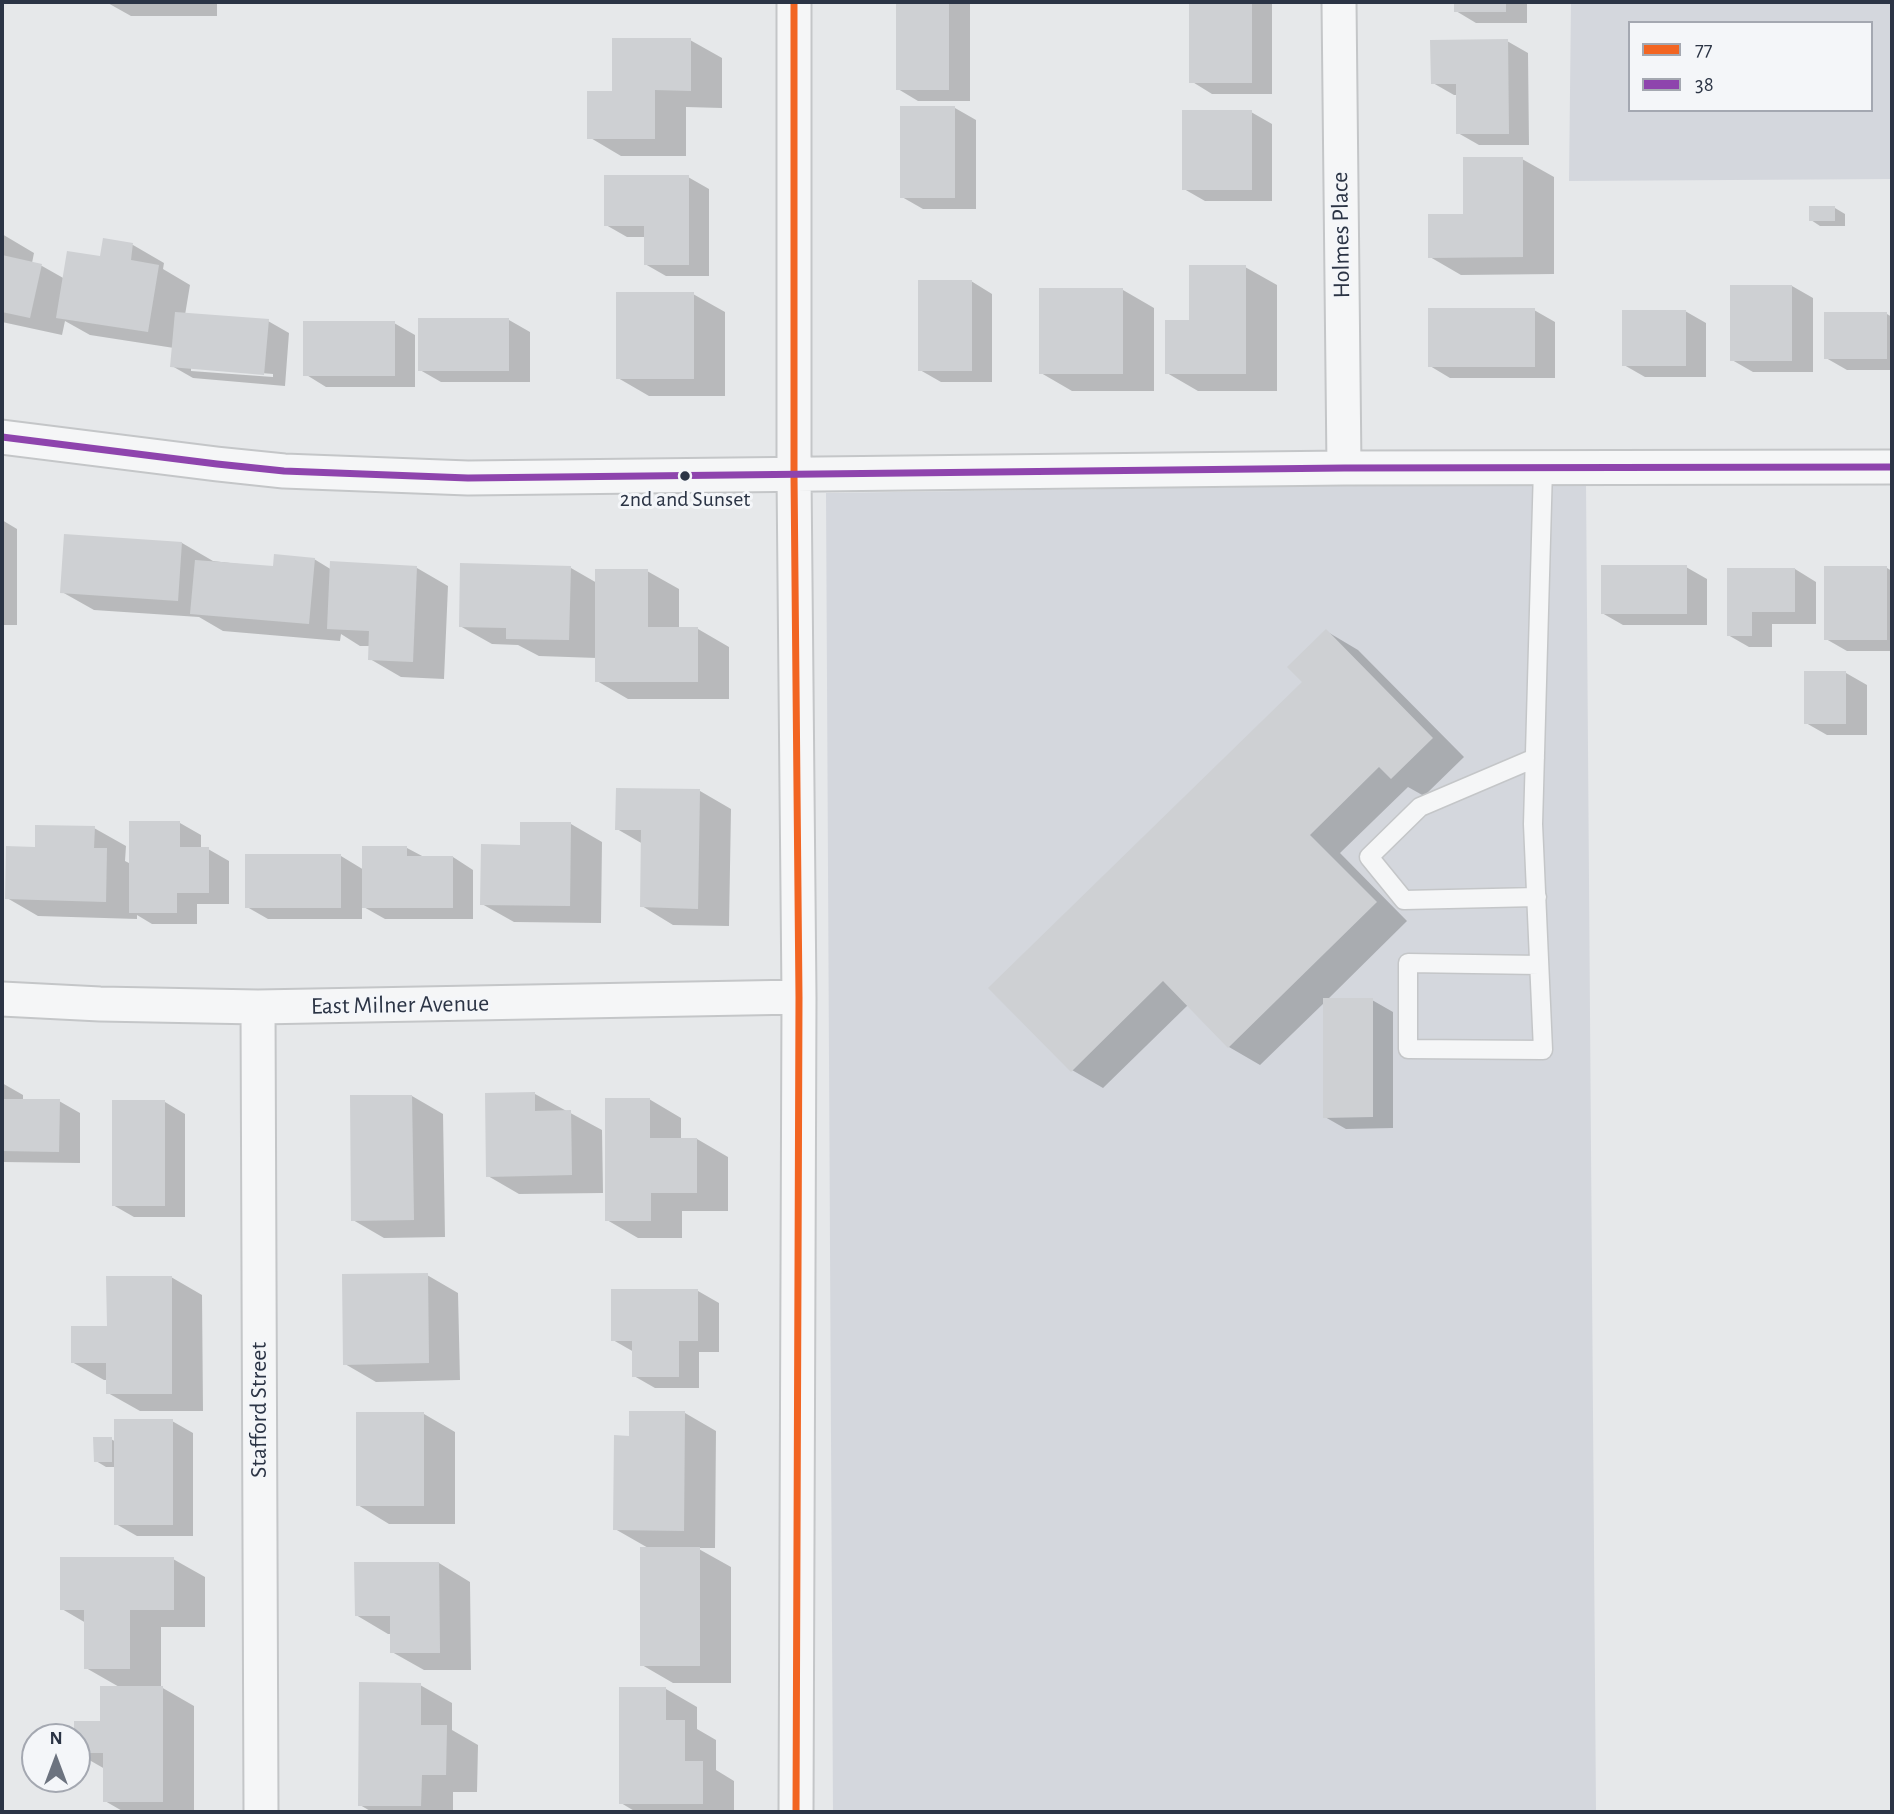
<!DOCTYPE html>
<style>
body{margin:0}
#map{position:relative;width:1894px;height:1814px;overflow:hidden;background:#e6e8ea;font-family:"Alegreya Sans",sans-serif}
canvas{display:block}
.frame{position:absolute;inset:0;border:4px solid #2b3445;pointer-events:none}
.legend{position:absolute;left:1628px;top:21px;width:245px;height:91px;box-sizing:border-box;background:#f4f6f9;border:2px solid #a4a8b1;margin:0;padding:9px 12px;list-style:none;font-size:21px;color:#2b3445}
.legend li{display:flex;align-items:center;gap:14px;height:35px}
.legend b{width:35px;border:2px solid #a4a8b1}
.north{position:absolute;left:21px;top:1723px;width:70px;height:70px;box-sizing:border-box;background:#f4f6f9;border:2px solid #a4a8b1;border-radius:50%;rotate:0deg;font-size:19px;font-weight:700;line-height:28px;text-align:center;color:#2b3445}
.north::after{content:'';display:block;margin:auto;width:24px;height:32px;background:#6c737f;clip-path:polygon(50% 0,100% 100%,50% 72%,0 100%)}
</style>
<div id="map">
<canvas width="1894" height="1814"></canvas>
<div class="frame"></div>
<ul class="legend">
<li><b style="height:9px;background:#f26522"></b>77</li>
<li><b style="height:9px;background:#8e44ad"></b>38</li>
</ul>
<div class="north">N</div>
</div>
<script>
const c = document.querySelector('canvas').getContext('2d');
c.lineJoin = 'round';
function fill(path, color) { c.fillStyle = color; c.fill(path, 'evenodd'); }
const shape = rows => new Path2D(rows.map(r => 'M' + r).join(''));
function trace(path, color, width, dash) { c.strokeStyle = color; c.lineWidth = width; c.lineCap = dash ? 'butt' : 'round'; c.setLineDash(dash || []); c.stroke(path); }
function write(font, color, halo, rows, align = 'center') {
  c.font = font + ' "Alegreya Sans",sans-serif'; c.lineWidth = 6; c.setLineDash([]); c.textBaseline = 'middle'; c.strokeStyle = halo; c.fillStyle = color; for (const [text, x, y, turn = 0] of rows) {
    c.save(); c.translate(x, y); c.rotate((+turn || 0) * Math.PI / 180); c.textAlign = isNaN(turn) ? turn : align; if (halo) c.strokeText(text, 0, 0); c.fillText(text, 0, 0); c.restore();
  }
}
const built = shape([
 [1571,2,1892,2,1892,179,1569,181],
 [1630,23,1871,23,1871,110,1630,110],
 [1586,482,1596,1812,833,1812,826,493]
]);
const shadow = shape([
 [106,2,217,2,217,16,131,16],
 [898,2,970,2,970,101,918,101,898,89],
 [1191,2,1272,2,1272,94,1212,94,1191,81],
 [1456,2,1527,2,1527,23,1476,23,1456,11],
 [690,40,722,58,722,108,686,107,686,156,621,156,589,137,614,93],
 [1507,41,1528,53,1529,145,1479,145,1458,133,1458,95,1454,95,1433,83],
 [955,108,976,120,976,209,923,209,902,197],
 [1251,112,1272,124,1272,201,1205,201,1184,189],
 [1522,159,1554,177,1554,274,1461,275,1430,257,1465,216],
 [688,177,709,189,709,276,666,276,645,264,645,237,627,237,606,225],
 [1835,208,1845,214,1845,226,1820,226,1811,220],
 [2,234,34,253,32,263,42,266,65,279,101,258,104,240,133,245,164,263,163,269,190,285,185,315,268,321,289,333,285,386,193,378,172,366,174,348,90,335,65,321,62,335,2,322],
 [191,367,273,374,273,377,191,371],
 [1245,267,1277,285,1277,391,1198,391,1167,373,1191,321],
 [971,281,992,294,992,382,941,382,920,370],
 [1732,286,1792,286,1813,298,1813,372,1753,372,1732,360],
 [1041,290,1123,290,1154,308,1154,391,1072,391,1041,373],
 [693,294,725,312,725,396,649,396,618,378],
 [1534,310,1555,322,1555,378,1450,378,1430,366],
 [1685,311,1706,323,1706,377,1645,377,1624,365],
 [1887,314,1892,317,1892,370,1847,370,1826,358],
 [509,320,530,332,530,382,441,382,420,370],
 [394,323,415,335,415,387,326,387,305,374],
 [2,520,17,529,17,625,2,625],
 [182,543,213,561,274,568,314,559,332,570,417,568,448,586,444,679,401,677,370,659,370,646,360,646,341,634,340,641,223,631,199,617,94,610,62,592],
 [1686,567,1707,579,1707,625,1623,625,1602,613],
 [571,568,597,583,647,571,679,589,679,629,698,629,729,647,729,699,628,699,597,681,597,658,539,656,518,645,492,644,460,626],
 [1887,568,1892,571,1892,651,1847,651,1826,639],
 [1795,569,1816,582,1816,624,1772,624,1772,647,1749,647,1728,635],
 [1326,631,1358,650,1464,757,1424,796,1408,787,1340,853,1407,921,1327,1000,1372,1000,1393,1012,1393,1128,1346,1129,1325,1117,1325,1002,1260,1065,1229,1047,1188,1005,1103,1088,1072,1070,1304,682],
 [1846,673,1867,685,1867,735,1827,735,1806,723],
 [700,791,731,809,729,926,673,925,642,906,643,844,617,829],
 [180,823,201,835,201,849,208,849,229,861,229,904,197,904,197,924,152,924,137,915,137,919,38,916,7,898,37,849,94,828,126,846,125,861,131,864],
 [571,824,602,842,601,923,514,922,482,904,522,846],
 [407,848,424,857,453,857,473,870,473,919,385,919,362,906,362,919,268,919,247,907,341,856,364,870],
 [2,1083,23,1095,23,1101,59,1101,80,1113,80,1163,2,1162],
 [535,1094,602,1130,603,1193,519,1194,488,1176],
 [412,1096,443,1114,445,1237,384,1238,353,1220],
 [649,1099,681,1118,681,1139,697,1139,728,1157,728,1211,682,1211,682,1238,638,1238,607,1220],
 [165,1102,185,1114,185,1217,134,1217,113,1205],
 [427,1275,458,1293,460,1380,376,1382,345,1364],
 [171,1277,202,1295,203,1411,140,1411,108,1393,108,1380,104,1380,72,1362,109,1328],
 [698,1291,719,1303,719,1352,699,1352,699,1388,655,1388,634,1376,634,1352,613,1340],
 [685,1413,716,1431,715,1548,697,1548,731,1567,731,1683,673,1683,642,1665,650,1549,615,1529,631,1438],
 [424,1414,455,1432,455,1524,389,1524,358,1505],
 [172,1421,193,1433,193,1536,137,1536,116,1524,116,1467,106,1467,96,1461,111,1439,116,1442],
 [173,1559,205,1577,205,1627,161,1627,161,1687,194,1706,194,1812,124,1812,105,1801,105,1769,77,1753,76,1737,76,1723,102,1723,121,1688,86,1668,86,1623,62,1609],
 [439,1563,470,1582,471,1670,424,1670,392,1652,392,1634,388,1634,356,1615],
 [420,1685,452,1703,452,1730,478,1745,477,1792,453,1792,453,1812,372,1812,360,1805],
 [666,1689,697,1707,697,1729,716,1740,716,1770,734,1781,734,1812,636,1812,621,1803]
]);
const building = shape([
 [896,2,949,2,949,90,896,90],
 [1189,2,1252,2,1252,83,1189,83],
 [1454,2,1506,2,1506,12,1454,12],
 [612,38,691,38,691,91,655,90,655,139,587,139,587,91,612,91],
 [1508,39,1509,134,1456,134,1456,84,1431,84,1430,40],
 [900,106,955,106,955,198,900,198],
 [1182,110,1252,110,1252,190,1182,190],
 [1463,157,1523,157,1523,257,1428,258,1428,214,1463,214],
 [604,175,689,175,689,265,644,265,644,226,604,226],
 [1809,206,1835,206,1835,221,1809,221],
 [103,238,133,243,131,260,159,265,148,332,56,318,67,251,100,256],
 [2,255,42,264,30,318,2,312],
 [1189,265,1246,265,1246,374,1165,374,1165,320,1189,320],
 [918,280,972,280,972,371,918,371],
 [1730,285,1792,285,1792,361,1730,361],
 [1039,288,1123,288,1123,374,1039,374],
 [616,292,694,292,694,379,616,379],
 [1428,308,1535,308,1535,367,1428,367],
 [1622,310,1686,310,1686,366,1622,366],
 [175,312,269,319,264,375,170,367],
 [1824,312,1887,312,1887,359,1824,359],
 [418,318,509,318,509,371,418,371],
 [303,321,395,321,395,376,303,376],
 [64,534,182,542,178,601,60,593],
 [274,554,315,558,309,624,190,614,195,560,273,566],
 [330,561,417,566,413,662,368,660,369,631,327,629],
 [460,563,571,566,569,640,506,639,506,628,459,627],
 [1601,565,1687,565,1687,614,1601,614],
 [1824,566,1887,566,1887,640,1824,640],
 [1727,568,1795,568,1795,612,1752,612,1752,636,1727,636],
 [595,569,648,569,648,627,698,627,698,682,595,682],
 [1326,629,1433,738,1391,779,1379,767,1310,835,1377,902,1228,1048,1163,981,1071,1072,988,988,1302,682,1287,667],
 [1804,671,1846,671,1846,724,1804,724],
 [616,788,700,789,698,909,640,907,641,830,615,830],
 [129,821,180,821,180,847,209,847,209,893,177,893,177,913,129,913],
 [520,822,571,822,570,906,480,905,481,844,520,845],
 [35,825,95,826,94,848,107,848,106,902,5,899,6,846,35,847],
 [362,846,407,846,407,856,453,856,453,908,362,908],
 [245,854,341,854,341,908,245,908],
 [1323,998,1373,998,1373,1117,1323,1118],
 [535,1092,535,1111,571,1110,572,1175,486,1177,485,1093],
 [350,1095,412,1095,414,1220,351,1221],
 [605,1098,650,1098,650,1138,697,1138,697,1193,651,1193,651,1221,605,1221],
 [2,1099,60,1099,59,1152,2,1151],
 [112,1100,165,1100,165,1206,112,1206],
 [428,1273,429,1363,343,1365,342,1274],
 [106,1276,172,1276,172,1394,106,1394,106,1363,71,1363,71,1326,107,1326],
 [611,1289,698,1289,698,1341,679,1341,679,1377,632,1377,632,1341,611,1341],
 [629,1411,685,1411,684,1531,613,1530,614,1435,629,1436],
 [356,1412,424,1412,424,1506,356,1506],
 [114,1419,173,1419,173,1525,114,1525],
 [93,1437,112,1437,112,1462,94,1462],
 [640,1547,700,1547,700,1666,640,1666],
 [60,1557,174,1557,174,1610,130,1610,130,1669,84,1669,84,1610,60,1610],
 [354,1562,439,1562,440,1653,390,1653,390,1616,355,1616],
 [359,1682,421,1683,421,1725,447,1725,446,1775,422,1775,421,1806,358,1806],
 [100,1686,163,1686,163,1802,103,1802,103,1753,77,1753,77,1737,74,1737,74,1721,100,1721],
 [619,1687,666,1687,666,1720,685,1720,685,1761,703,1761,703,1804,619,1804]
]);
const lane = shape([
 [1535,758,1420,807,1369,857,1404,900,1537,897],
 [1539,965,1408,963,1408,1049,1543,1050,1533,824,1543,468]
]);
const street = shape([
 [794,2,794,475,799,997,796,1812],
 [1339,2,1344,468],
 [2,437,217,464,284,471,468,478,1344,468,1892,467],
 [2,999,100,1004,258,1007,799,997],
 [258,1007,261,1812]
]);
const bus1 = shape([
 [794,2,794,475,799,997,796,1812]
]);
const bus2 = shape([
 [2,437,217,464,284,471,468,478,1344,468,1892,467]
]);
const markers = [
 [685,476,6,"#2b3445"]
];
const busNames = [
 ["2nd and Sunset",685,499]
];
const streetNames = [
 ["Holmes Place",1341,235,-91],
 ["East Milner Avenue",400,1005,-1],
 ["Stafford Street",259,1410,-90]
];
fill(built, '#d4d7dd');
fill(shadow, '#0003');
fill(building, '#ced0d3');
trace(lane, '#c4c6c8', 21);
trace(street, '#c4c6c8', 37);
trace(lane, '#f5f6f7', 18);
trace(street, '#f5f6f7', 33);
trace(bus1, '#f26522', 7);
trace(bus2, '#8e44ad', 7);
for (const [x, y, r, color] of markers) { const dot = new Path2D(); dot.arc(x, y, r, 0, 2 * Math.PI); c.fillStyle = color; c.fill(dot); trace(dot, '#f4f6f9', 2.5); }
write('22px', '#2b3445', '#f4f6f9', busNames);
write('24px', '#2b3445', '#f4f6f9', streetNames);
</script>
